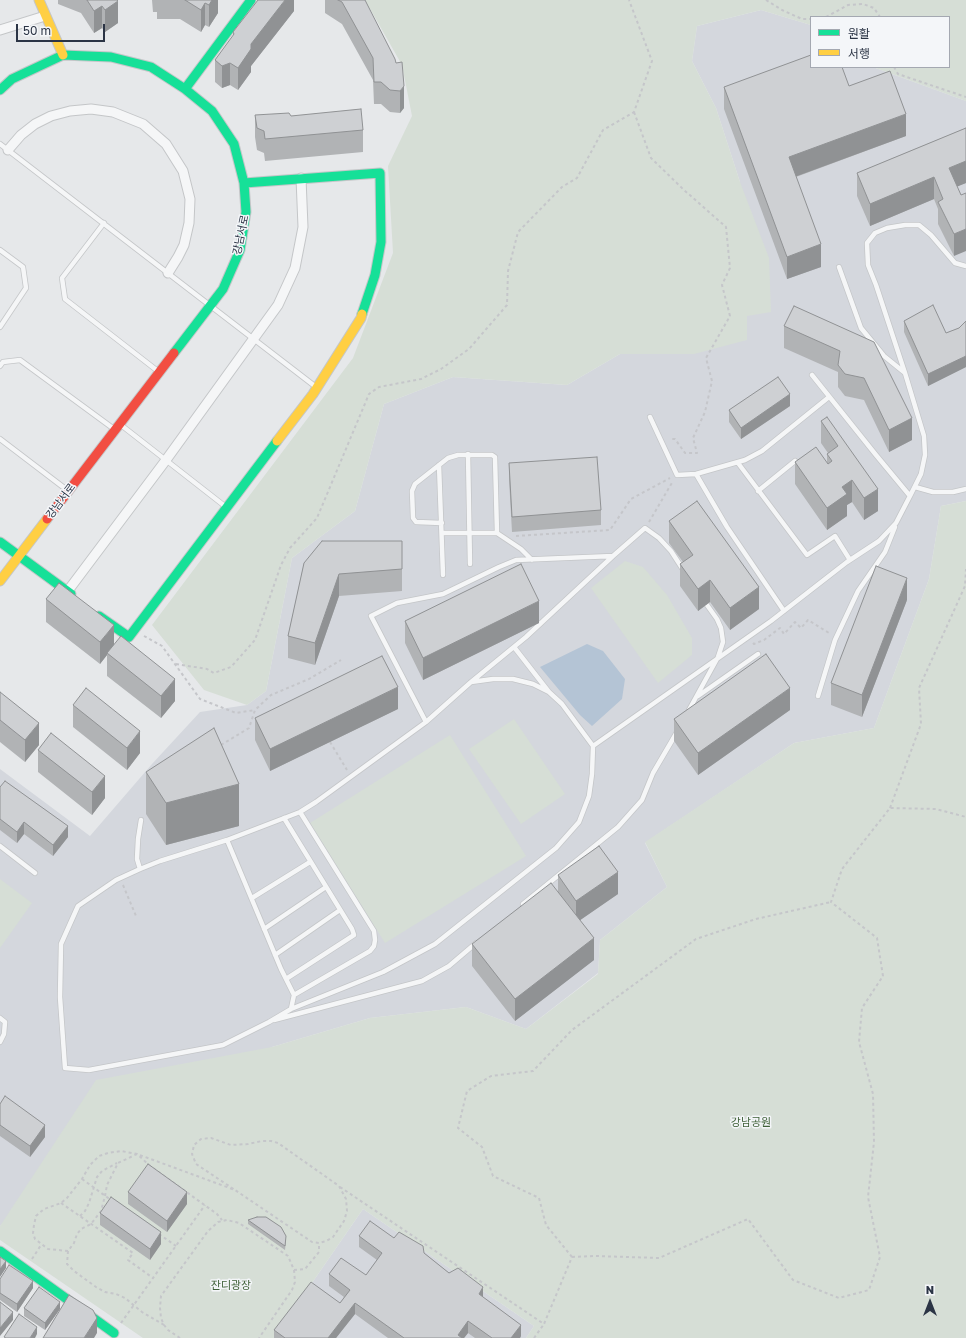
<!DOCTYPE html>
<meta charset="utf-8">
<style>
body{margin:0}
#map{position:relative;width:966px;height:1338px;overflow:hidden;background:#e6e8ea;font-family:"Golos Text","Noto Sans KR",sans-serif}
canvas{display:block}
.legend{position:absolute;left:810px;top:16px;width:140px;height:52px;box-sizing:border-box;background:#f4f6f9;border:1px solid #a4a8b1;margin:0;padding:5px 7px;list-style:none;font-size:12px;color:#2b3445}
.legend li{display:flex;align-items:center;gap:8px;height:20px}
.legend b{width:20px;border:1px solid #a4a8b1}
.north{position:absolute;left:910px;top:1282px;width:40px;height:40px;-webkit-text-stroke:3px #f4f6f9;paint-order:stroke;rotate:0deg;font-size:11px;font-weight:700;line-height:16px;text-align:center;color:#2b3445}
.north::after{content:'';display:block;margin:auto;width:14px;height:18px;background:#2b3445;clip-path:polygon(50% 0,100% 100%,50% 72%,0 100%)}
.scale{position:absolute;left:16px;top:24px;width:89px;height:18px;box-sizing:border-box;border:2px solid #2b3445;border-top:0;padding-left:5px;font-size:12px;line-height:14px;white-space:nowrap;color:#2b3445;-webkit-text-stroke:3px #f4f6f9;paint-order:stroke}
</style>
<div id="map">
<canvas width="966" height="1338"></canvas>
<ul class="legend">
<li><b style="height:5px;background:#16e098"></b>원활</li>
<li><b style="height:5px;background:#ffcf43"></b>서행</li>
</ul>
<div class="north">N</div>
<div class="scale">50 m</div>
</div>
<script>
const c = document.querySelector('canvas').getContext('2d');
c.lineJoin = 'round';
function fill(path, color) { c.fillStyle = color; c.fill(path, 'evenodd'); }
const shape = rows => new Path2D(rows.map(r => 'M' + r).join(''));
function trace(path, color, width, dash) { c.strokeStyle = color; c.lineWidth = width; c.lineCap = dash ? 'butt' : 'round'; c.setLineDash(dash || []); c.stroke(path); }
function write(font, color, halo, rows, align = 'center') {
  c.font = font + ' "Golos Text","Noto Sans KR",sans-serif'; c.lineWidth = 3; c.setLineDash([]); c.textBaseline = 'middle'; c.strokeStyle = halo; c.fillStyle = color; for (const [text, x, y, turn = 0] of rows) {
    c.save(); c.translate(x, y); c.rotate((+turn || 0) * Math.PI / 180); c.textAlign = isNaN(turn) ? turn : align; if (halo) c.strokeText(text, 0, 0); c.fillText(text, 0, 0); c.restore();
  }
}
const built = shape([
 [761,10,811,25,811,67,873,67,966,101,966,501,941,506,929,579,874,728,794,743,645,843,667,887,600,940,598,973,526,1029,466,1007,370,1018,272,1047,0,1226,0,769,90,836,152,764,200,712,247,705,266,691,292,558,355,511,384,404,453,377,567,385,620,354,694,354,740,182,716,108,692,61,697,26],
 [363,1209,534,1326,526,1338,274,1338]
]);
const green = shape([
 [365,0,966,0,966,101,873,67,949,67,949,17,811,17,811,25,761,10,697,26,692,61,716,108,740,182,769,258,771,312,747,316,747,340,694,354,620,354,567,385,453,377,384,404,355,511,292,558,266,691,247,705,204,690,152,625,353,358,393,253,388,166,412,116,402,65],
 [966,501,966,1338,526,1338,534,1326,363,1209,274,1338,143,1338,0,1240,0,1226,96,1080,272,1047,370,1018,466,1007,526,1029,598,974,600,940,667,887,645,842,794,743,874,728,929,579,941,506],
 [625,561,643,567,667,595,692,638,692,655,658,683,591,588],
 [514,719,565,794,521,824,469,749],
 [450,735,526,856,385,943,310,823],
 [0,879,32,903,0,948]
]);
const water = shape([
 [587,644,603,651,625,679,622,699,592,726,580,715,540,667]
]);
const path = shape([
 [766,0,782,10,802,19,811,19],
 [826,17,848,5,863,4,874,8,880,17],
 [894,67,898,74,966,97],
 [634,112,651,158,684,190,726,227,730,268,722,285,730,316,706,358,712,381,705,412,693,438,697,453,685,453,675,439,670,439],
 [649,522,673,481],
 [516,536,610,530,631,499,670,478],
 [144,636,162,646,200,699,236,713,255,710],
 [753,643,754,644,764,640,780,628,784,634,795,622,801,628,808,620,829,633],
 [176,664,207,669,214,673,231,667,255,640,281,565,290,548,317,518,369,394,379,387,421,379,441,369,469,349,507,305,508,271,518,232,562,187,577,178,603,130,634,112,652,61,629,0],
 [330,742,347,770],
 [221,745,249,728,255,710,271,695,309,679,341,660],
 [890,808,921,724,919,688,965,586,966,569],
 [123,885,136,916],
 [82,1179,111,1200],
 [340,1187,544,1324,572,1257],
 [61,1203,133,1253,128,1260,153,1278],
 [80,1216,85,1211,89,1203,97,1177,102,1171,117,1163],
 [159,1234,176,1246],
 [68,1251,48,1249,35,1239,33,1233,34,1225,36,1216,44,1209,61,1203,67,1198,82,1179,90,1165,99,1156,108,1153,121,1151,137,1154,149,1165,217,1214,222,1220],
 [572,1257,595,1256,659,1258,748,1219,793,1280,839,1298,869,1290,880,1257,868,1197,874,1142,873,1094,859,1042,862,1008,883,976,877,938,831,902,842,869,890,808,936,809,966,817],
 [572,1257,546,1225,539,1198,493,1176,482,1147,458,1128,467,1091,491,1076,533,1071,572,1030,696,939,756,919,831,902],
 [32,1259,41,1245],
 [294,1270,305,1269,319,1252,319,1243],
 [121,1323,205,1205],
 [164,1325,142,1312,125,1298,116,1294,105,1292,96,1287,74,1271,67,1264,68,1251,74,1243,77,1234,81,1229,91,1224,101,1211,105,1196,107,1185,118,1163,137,1154,235,1190,312,1242,319,1243,326,1241,333,1237,344,1221,347,1211,346,1199,339,1186,278,1143,271,1141,262,1141,248,1144,231,1145,211,1138,201,1139,194,1145,192,1154,196,1164,235,1190],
 [180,1338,168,1330,164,1325,161,1318,160,1308,161,1296,208,1231,218,1222,227,1220,239,1223,288,1256,294,1270,295,1282,292,1290,259,1338],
 [534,1338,544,1324]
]);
const lane = shape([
 [0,144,316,387],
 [104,223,62,278,65,299,159,372],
 [0,250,23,267,26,288,0,327],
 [839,267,861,328,884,356,905,373],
 [0,366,3,362,20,360,114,429],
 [650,417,677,475,696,474,745,460,762,451,829,397],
 [121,425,226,507],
 [0,439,67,490],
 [468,454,470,564],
 [738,463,807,555,835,536,850,560],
 [439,465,443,575],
 [696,474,727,527,784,611],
 [915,487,933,492,953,492,966,489],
 [758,491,795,461],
 [910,496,921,474,925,455,924,436,905,373,876,285,868,265,867,243,875,233,887,228,905,225,919,225,931,235,955,263,966,266],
 [442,523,416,522,413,518,412,491,415,484,448,458,458,455,492,455,495,457,497,533,521,549,532,560],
 [442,533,497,533],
 [514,647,549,692],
 [471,682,493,679,513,679,533,684,549,692,562,704,593,746,592,774,589,796,579,822,556,848,435,944,383,972,291,1009,269,1022,223,1045,89,1070,65,1068,60,997,61,944,78,906,116,880,140,869,160,861,227,840,300,812,316,802,426,722,471,682,526,637,613,556],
 [698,696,758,654],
 [818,696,835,640,858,591,885,552,895,527],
 [689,710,718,657,723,642,721,628,717,619,707,605],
 [426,722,371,616,397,603,443,594,499,567,516,560,613,556,645,528,659,538,671,551,682,568],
 [593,746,771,621,847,562,879,541,896,523,910,496,876,455,812,375],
 [284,818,352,929,354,935,286,979],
 [227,840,281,969,294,995,291,1009],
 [0,846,35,873],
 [140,869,137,859,138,839,141,820],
 [252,898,310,862],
 [523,904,618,827,642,800,653,773,677,732],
 [264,929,326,887],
 [275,955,340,910],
 [294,995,370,951,374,946,375,940,374,931,300,812],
 [0,1018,5,1022,4,1034,0,1042],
 [274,1020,422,981,449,966,476,943]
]);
const street = shape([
 [0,30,45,16],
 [8,150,21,135,35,124,51,116,70,111,91,109,113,112,143,124,166,144,183,171,190,199,189,223,184,245,178,257,168,273],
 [67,592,166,460,278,305,295,268,303,227,301,178]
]);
const fast = shape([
 [185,89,251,0],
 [0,90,12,79,63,55,111,57,151,67,185,89,212,111,234,144,244,183,246,212,240,250,223,289,174,353],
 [244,183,380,173,381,242,375,275,362,314],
 [0,542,71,594],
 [99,616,129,637,277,441],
 [0,1251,114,1333]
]);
const slow = shape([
 [39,0,63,55],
 [277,441,313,394,361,318,362,314],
 [0,581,47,519]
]);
const jam = shape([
 [47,519,174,353]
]);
const wall = shape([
 [58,0,117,0,118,23,105,32,102,28,94,33,81,13,58,4],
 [152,0,218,0,218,13,209,27,205,25,201,32,180,19,157,19,157,12,153,12],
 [294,0,294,11,251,66,251,72,238,90,230,85,222,88,215,82,215,60,233,36,233,32],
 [325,0,365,0,396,63,404,108,400,113,390,112,381,104,374,104,373,80,342,24,325,13],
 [849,86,906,136,796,177,821,267,787,279,724,109,724,87],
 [255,115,291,116,363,130,363,152,265,161,264,153,257,150,255,137],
 [966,128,966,183,957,186,954,256,938,224,938,209,934,199,870,226,857,196,857,173],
 [904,321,946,333,959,328,966,321,966,367,928,386,904,332],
 [784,326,874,342,912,440,889,452,864,400,845,396,838,387,838,372,784,348],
 [790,406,741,439,729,422,729,410],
 [827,417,878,511,864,520,852,502,847,505,847,516,827,530,795,484,795,462,827,463,827,454,828,453,821,443,821,421],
 [509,463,601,510,601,525,512,532,509,479],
 [669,521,759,609,730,630,710,602,698,611,680,586,680,564,683,562,669,543],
 [304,563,402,563,402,591,339,596,315,665,288,658,288,636],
 [46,599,114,645,175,701,161,718,107,676,107,655,100,664,46,622],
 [907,600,862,717,831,705,831,683],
 [405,621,539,623,423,680,405,643],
 [0,692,39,745,25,762,0,742],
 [73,705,140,753,127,770,73,727],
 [398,709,270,771,255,740,255,718],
 [790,710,698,775,674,741,674,719],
 [38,750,105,798,92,815,38,772],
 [146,772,239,826,166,845,146,814],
 [0,787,68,837,53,856,24,834,17,843,0,830],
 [558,875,618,894,580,920,594,960,515,1021,472,966,472,944,558,892],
 [0,1104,45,1137,30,1157,0,1136],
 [128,1192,187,1204,167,1232,128,1204],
 [100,1213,161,1244,150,1260,100,1225],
 [248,1220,286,1240,285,1250,248,1224],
 [359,1236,394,1238,424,1253,449,1273,483,1297,521,1336,520,1338,475,1338,468,1333,464,1338,388,1338,355,1314,336,1338,274,1338,274,1330,340,1303,344,1297,329,1286,329,1274,366,1275,377,1260,359,1247],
 [0,1279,33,1288,17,1312,0,1300],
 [24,1308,60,1309,45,1330,24,1316]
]);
const shadedWall = shape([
 [212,0,218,0,218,13,209,27,209,5],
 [285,0,294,0,294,11,251,66,251,72,238,90,238,68,251,44],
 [118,1,118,23,105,32,105,10],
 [205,3,205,25,201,32,201,10],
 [102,6,102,28,94,33,94,11],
 [230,63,230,85,222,88,222,66],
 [404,86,404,108,400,113,400,91],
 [906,114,906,136,789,179,789,157],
 [966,161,966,183,949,190,949,168],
 [934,177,934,199,870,226,870,204],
 [966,229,966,251,954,256,954,234],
 [821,244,821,267,787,279,787,257],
 [966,356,966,367,928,386,928,374],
 [790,394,790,406,741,439,741,428],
 [912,418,912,440,889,452,889,430],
 [852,480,852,502,847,505,847,516,827,530,827,508,842,487],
 [878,489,878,511,864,520,864,498],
 [339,574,339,596,315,665,315,643],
 [907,578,907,600,862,717,862,695],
 [710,580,710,602,698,611,698,589],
 [759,587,759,609,730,630,730,608],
 [539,601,539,623,423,680,423,658],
 [114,625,114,648,107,653,107,655,100,664,100,642],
 [175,679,175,701,161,718,161,696],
 [398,687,398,709,270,771,270,749],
 [790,688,790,710,698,775,698,753],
 [39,723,39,745,25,762,25,740],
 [140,731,140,753,127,770,127,748],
 [105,776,105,798,92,815,92,792],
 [239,784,239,826,166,845,166,803],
 [24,822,24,834,17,843,17,832],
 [68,826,68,837,53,856,53,845],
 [618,872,618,894,576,923,576,901],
 [594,938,594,960,515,1021,515,999],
 [45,1125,45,1137,30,1157,30,1146],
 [187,1192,187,1204,167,1232,167,1221],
 [161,1232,161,1244,150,1260,150,1249],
 [6,1261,6,1268,0,1277,0,1269],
 [33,1281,33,1288,17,1312,17,1304],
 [483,1287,483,1299,479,1294],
 [60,1302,60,1309,45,1330,45,1323],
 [355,1303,355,1314,336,1338,328,1338],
 [13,1312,13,1320,0,1336,0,1328],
 [97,1318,97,1333,94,1338,84,1338],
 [468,1321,468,1333,464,1338,458,1338,458,1335],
 [521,1325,521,1336,520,1338,511,1338],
 [37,1327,37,1334,35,1338,30,1338]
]);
const building = shape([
 [87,0,117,0,118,1,105,10,102,6,94,11,87,0],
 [185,0,212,0,209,5,205,3,201,10,185,0],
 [258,0,285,0,251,44,251,49,238,68,230,63,222,66,215,60,234,34,233,32,258,0],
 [338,0,365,0,395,59,396,63,402,62,404,86,400,91,390,90,381,82,374,82,373,58,342,2,338,0],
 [811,55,811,67,842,67,849,86,890,71,906,114,789,157,821,244,787,257,724,87,811,55],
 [361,109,363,130,265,139,264,131,257,128,255,115,289,113,291,116,361,109],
 [966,128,966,161,949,168,961,195,966,193,966,229,954,234,938,202,943,199,934,177,870,204,857,173,966,128],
 [933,305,946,333,959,328,966,321,966,356,928,374,904,321,933,305],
 [794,306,874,342,912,418,889,430,864,378,845,374,838,365,840,351,784,326,794,306],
 [778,377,790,394,741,428,729,410,778,377],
 [827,417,878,489,864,498,852,480,842,487,847,494,827,508,795,462,816,447,828,464,832,461,827,454,838,446,821,421,827,417],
 [597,457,601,510,512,517,509,463,597,457],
 [697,501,759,587,730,608,710,580,698,589,680,564,693,555,669,521,697,501],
 [322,541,402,541,402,569,339,574,315,643,288,636,304,563,322,541],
 [521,564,539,601,423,658,405,621,521,564],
 [876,566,907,578,862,695,831,683,876,566],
 [59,583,114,625,100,642,46,599,59,583],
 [121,636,175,679,161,696,107,653,121,636],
 [766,654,790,688,698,753,674,719,766,654],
 [382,656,398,687,270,749,255,718,382,656],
 [86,688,140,731,127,748,73,705,86,688],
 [0,692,39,723,25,740,0,720,0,692],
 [214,728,239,784,166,803,146,772,214,728],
 [51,733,105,776,92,792,38,750,51,733],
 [5,781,68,826,53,845,24,822,17,832,0,819,0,787,5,781],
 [599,846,618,872,576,901,558,875,599,846],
 [551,883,594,938,515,999,472,944,551,883],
 [5,1096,45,1125,30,1146,0,1125,0,1104,5,1096],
 [148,1164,187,1192,167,1221,128,1192,148,1164],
 [111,1197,161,1232,150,1249,100,1213,111,1197],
 [257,1217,266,1217,281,1227,286,1236,285,1246,248,1220,257,1217],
 [370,1221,394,1238,399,1232,423,1246,424,1253,449,1273,458,1268,483,1287,479,1294,521,1325,511,1338,492,1338,468,1321,458,1335,462,1338,404,1338,355,1303,328,1338,285,1338,274,1330,311,1282,340,1303,350,1290,329,1274,341,1258,366,1275,382,1253,359,1236,370,1221],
 [0,1257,6,1261,0,1269,0,1257],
 [9,1265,33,1281,17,1304,0,1293,0,1279,9,1265],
 [39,1287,60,1302,45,1323,24,1308,39,1287],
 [69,1295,93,1310,97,1318,84,1338,43,1338,69,1295],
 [0,1302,13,1312,0,1328,0,1302],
 [19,1314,37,1327,30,1338,6,1338,4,1337,19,1314]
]);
const streetNames = [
 ["강남서로",241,235,-78],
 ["강남서로",61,501,-53]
];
const parkNames = [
 ["강남공원",751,1123],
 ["잔디광장",231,1286]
];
fill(built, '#d4d7dd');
fill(green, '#d6ded6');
fill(water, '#b4c4d5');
trace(lane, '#c4c6c8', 6);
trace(street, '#c4c6c8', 11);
trace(fast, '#c4c6c8', 11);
trace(slow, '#c4c6c8', 11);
trace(jam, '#c4c6c8', 11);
trace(path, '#c5c6ca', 2, [3, 3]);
trace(lane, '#f5f6f7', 4.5);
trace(street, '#f5f6f7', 9);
trace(fast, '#16e098', 9);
trace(slow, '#ffcf43', 9);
trace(jam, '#f24e42', 9);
fill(wall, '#b1b3b5');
fill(shadedWall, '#909294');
fill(building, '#ced0d3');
trace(building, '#909294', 1);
write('11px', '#2b3445', '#f4f6f9', streetNames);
write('11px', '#3f6138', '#f4f6f9', parkNames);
</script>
